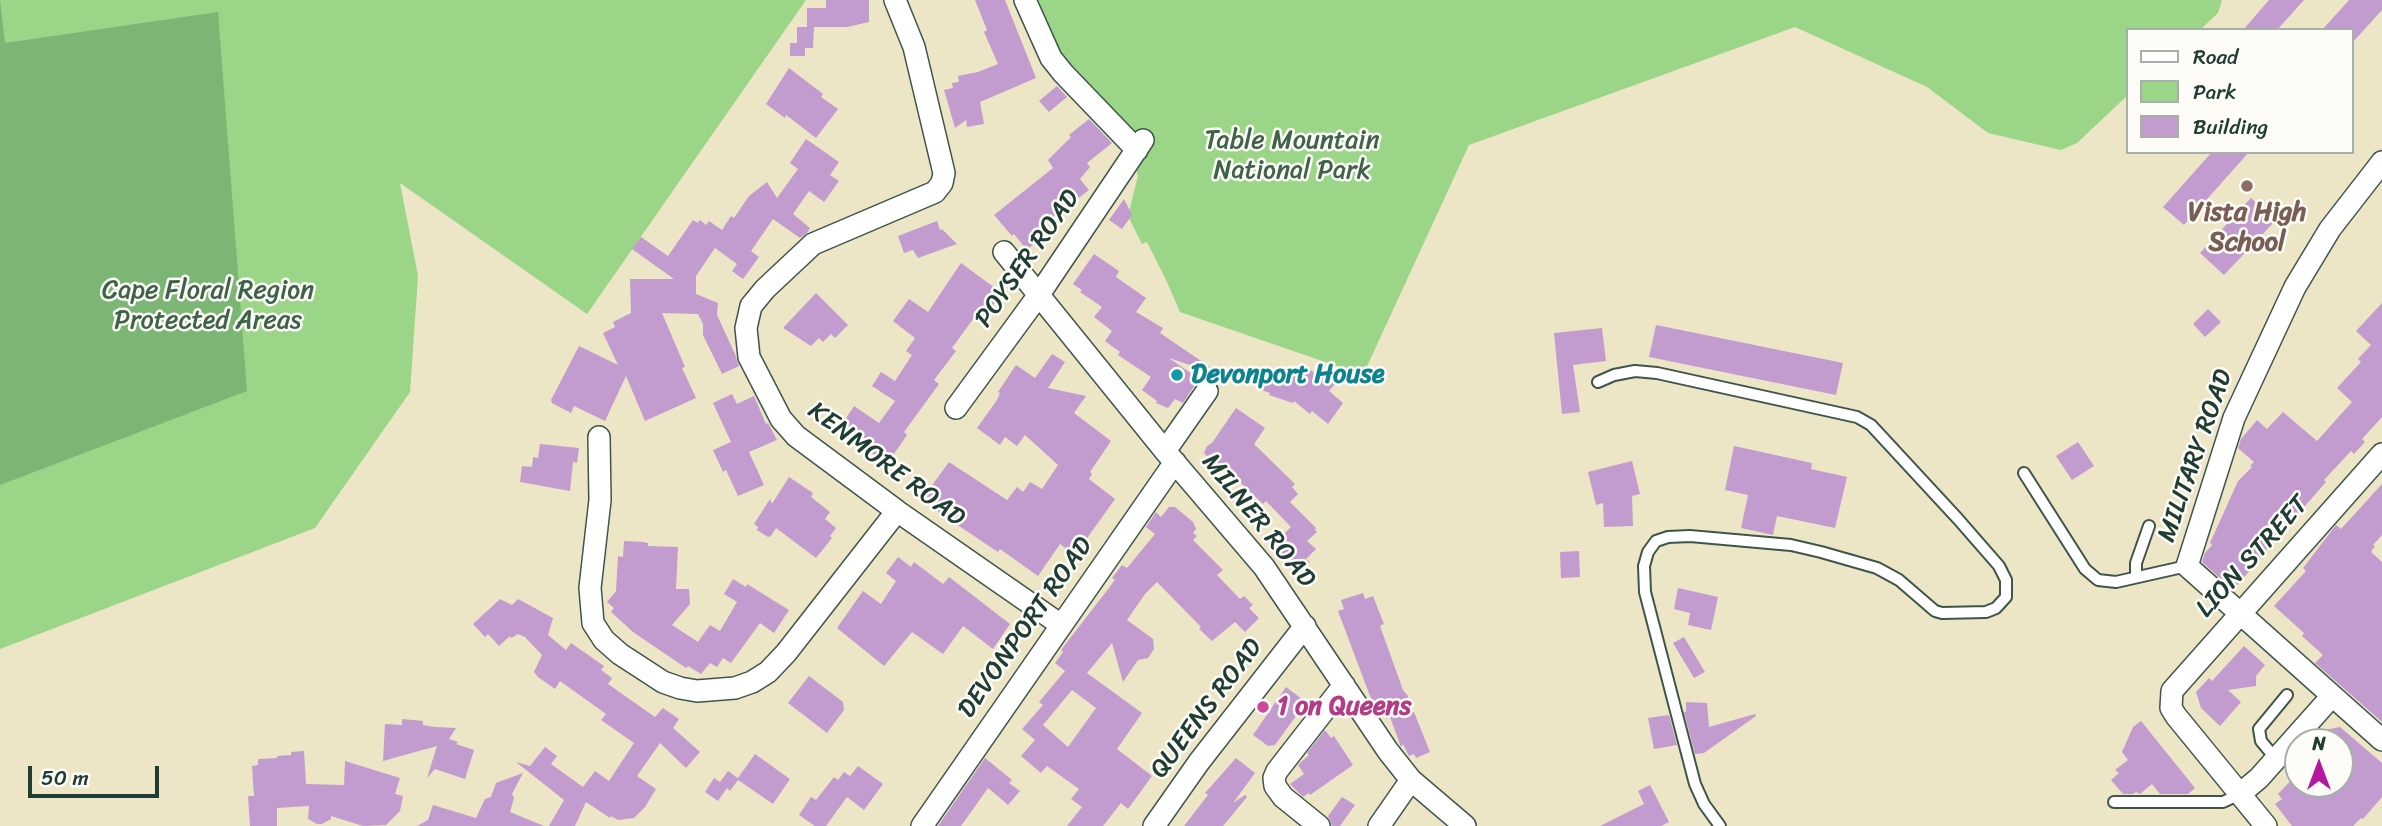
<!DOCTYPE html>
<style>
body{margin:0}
#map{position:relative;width:2382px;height:826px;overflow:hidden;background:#ece5c6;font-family:Sriracha,sans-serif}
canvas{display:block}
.legend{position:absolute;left:2126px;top:28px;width:228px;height:126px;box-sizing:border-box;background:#fdfcf7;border:2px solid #a4b0a9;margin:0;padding:9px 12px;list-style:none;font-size:21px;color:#1f3d34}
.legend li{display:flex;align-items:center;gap:14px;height:35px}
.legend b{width:35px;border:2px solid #a4b0a9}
.north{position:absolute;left:2284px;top:728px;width:70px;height:70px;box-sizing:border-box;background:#fdfcf7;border:2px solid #a4b0a9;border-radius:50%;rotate:0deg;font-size:19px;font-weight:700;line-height:28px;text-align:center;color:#1f3d34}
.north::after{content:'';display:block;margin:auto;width:24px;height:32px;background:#b5179e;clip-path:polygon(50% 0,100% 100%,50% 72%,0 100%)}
.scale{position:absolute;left:28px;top:766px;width:131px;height:32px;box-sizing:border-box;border:4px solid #1f3d34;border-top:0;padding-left:9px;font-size:21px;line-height:24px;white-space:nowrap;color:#1f3d34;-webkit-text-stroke:5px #fdfcf7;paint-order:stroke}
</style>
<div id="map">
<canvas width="2382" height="826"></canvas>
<ul class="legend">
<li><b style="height:9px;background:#fff"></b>Road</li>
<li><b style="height:19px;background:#9bd588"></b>Park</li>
<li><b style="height:19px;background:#c29ccf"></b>Building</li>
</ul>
<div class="north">N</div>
<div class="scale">50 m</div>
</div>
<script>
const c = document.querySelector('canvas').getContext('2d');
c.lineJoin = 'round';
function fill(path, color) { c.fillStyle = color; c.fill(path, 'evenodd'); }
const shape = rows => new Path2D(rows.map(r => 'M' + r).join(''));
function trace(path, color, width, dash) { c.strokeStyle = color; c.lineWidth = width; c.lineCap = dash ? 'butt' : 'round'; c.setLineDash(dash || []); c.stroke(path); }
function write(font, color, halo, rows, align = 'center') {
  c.font = font + ' Sriracha,sans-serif'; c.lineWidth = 5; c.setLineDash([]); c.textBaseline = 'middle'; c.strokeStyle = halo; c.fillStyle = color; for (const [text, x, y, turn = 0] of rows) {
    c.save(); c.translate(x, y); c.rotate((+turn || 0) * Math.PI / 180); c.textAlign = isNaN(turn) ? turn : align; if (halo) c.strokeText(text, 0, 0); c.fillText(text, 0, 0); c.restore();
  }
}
const green = shape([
 [0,0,806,0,587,314,400,183,418,276,410,392,315,528,0,649],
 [1037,0,2222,0,2218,13,2200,30,2128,30,2128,95,2077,143,2061,150,1988,133,1927,87,1795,27,1469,145,1363,375,1180,312,1167,282,1147,242,1142,244,1128,216,1138,176,1126,135,1066,69]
]);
const forest = shape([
 [0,0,5,43,218,12,247,391,0,485]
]);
const building = shape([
 [826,0,869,0,869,22,847,27,807,27,807,8,826,8],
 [975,0,1005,0,1036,78,980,102,984,124,967,127,966,120,955,128,944,90,953,88,952,83,959,82,958,76,978,72,998,64,984,32,987,30],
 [2269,0,2304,0,2277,30,2243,30],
 [2349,0,2382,0,2382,10,2352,43,2352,30,2322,30],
 [797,27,814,27,813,48,805,48,805,56,790,56,790,43,797,43],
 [789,68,823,94,821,97,838,109,816,138,786,115,785,118,766,104],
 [1057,86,1067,97,1049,112,1039,101],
 [1089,119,1112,143,1087,163,1090,167,1080,179,1089,190,1045,224,1050,229,1027,250,1014,234,1012,236,994,215,1053,168,1048,160,1071,137,1069,135],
 [806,139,839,162,830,175,839,181,824,202,809,191,793,214,810,228,807,233,800,238,773,219,751,251,759,257,743,279,732,271,737,264,715,248,696,276,696,294,718,303,717,315,735,354,739,366,722,374,703,335,703,324,698,314,662,313,685,367,682,368,696,398,645,421,626,376,605,421,574,406,571,413,552,403,551,400,579,346,618,365,603,333,615,327,613,322,631,313,630,279,674,279,632,249,641,237,668,256,693,220,698,223,700,220,706,225,709,221,722,230,731,216,734,218,749,196,767,182,777,198,798,169,790,163],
 [2212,152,2249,152,2184,225,2163,207],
 [2251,198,2275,221,2224,275,2200,253],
 [1124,199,1132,215,1122,229,1109,220],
 [937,221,940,230,942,229,957,244,918,258,913,250,904,253,898,236],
 [1094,254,1119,271,1116,277,1146,298,1136,312,1163,328,1160,333,1210,367,1208,371,1169,358,1199,379,1183,403,1175,399,1168,408,1156,403,1157,401,1142,390,1151,377,1118,355,1120,352,1105,341,1112,331,1094,317,1102,307,1080,292,1082,290,1073,284],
 [961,263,1003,294,981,319,976,315,952,348,956,351,934,380,939,384,904,432,907,435,887,464,858,443,860,440,841,426,854,406,879,423,895,401,872,386,881,372,895,381,912,355,906,351,915,338,893,321,909,299,928,312],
 [816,293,848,325,835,338,831,334,823,342,819,338,811,346,783,328],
 [2382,303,2382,417,2362,439,2365,442,2354,454,2351,451,2324,480,2326,482,2290,523,2292,524,2263,553,2264,554,2233,590,2202,562,2205,553,2212,545,2210,543,2238,481,2252,467,2250,466,2254,462,2238,448,2241,439,2257,420,2267,429,2283,412,2317,441,2352,402,2337,388,2361,362,2358,359,2371,345,2356,331],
 [2208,309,2221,322,2205,337,2193,324],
 [1656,325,1843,363,1836,395,1649,357],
 [1602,328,1606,361,1573,365,1580,412,1562,414,1554,333],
 [1052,354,1065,362,1048,388,1086,396,1074,413,1111,441,1090,472,1092,474,1089,479,1115,499,1075,555,1060,544,1038,576,1000,549,998,552,950,520,932,507,935,502,925,495,949,462,1007,500,1017,487,1023,492,1030,482,1042,489,1058,465,1025,435,1017,446,1005,437,1000,445,977,428,997,400,1000,393,998,392,1016,365,1035,378],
 [1303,364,1321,378,1323,375,1335,384,1329,391,1343,403,1328,424,1312,411,1310,414,1294,401,1293,403,1269,395,1270,393,1256,388,1263,370,1290,380],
 [732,394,737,404,754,396,766,424,768,423,777,440,749,452,764,485,738,496,726,470,723,472,713,450,731,442,713,403],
 [1236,408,1265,428,1254,444,1295,484,1292,487,1298,494,1290,502,1316,528,1315,530,1317,532,1307,541,1316,549,1306,559,1310,562,1299,573,1288,562,1285,565,1269,548,1291,527,1266,501,1263,504,1240,482,1221,467,1217,472,1205,463,1209,458,1204,453,1207,446,1212,443],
 [2078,442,2094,466,2072,480,2056,456],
 [540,444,579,448,577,463,573,462,570,491,520,482,522,466,532,467,533,457,538,458],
 [1734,446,1812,463,1811,469,1847,477,1835,528,1777,516,1773,535,1741,528,1748,495,1725,490],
 [1632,461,1640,494,1632,496,1633,526,1604,527,1603,503,1596,505,1588,472],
 [789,477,813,493,811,497,830,512,825,519,836,528,830,536,832,538,816,558,776,528,771,536,768,537,757,530,758,527,754,524,770,499,772,504],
 [2382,484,2382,535,2373,545,2375,546,2371,552,2382,562,2382,722,2315,663,2323,655,2302,636,2304,633,2274,606,2306,571,2303,568,2336,525,2341,529],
 [1169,507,1175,507,1193,522,1196,529,1193,533,1197,536,1193,540,1223,570,1217,575,1240,599,1244,596,1253,605,1249,608,1259,618,1245,632,1235,622,1212,641,1199,629,1201,627,1157,582,1145,594,1127,620,1153,639,1154,649,1148,658,1138,660,1123,682,1112,643,1087,673,1142,713,1117,749,1152,776,1128,809,1121,803,1103,826,1067,826,1082,807,1071,799,1079,789,1047,766,1041,773,1021,756,1035,740,1022,729,1043,705,1039,702,1065,671,1055,663,1063,652,1061,650,1115,580,1112,578,1122,565,1127,568,1155,534,1146,527,1156,512,1161,517],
 [1072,690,1096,708,1068,747,1043,725],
 [624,541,644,542,648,543,648,546,678,547,676,589,689,589,690,604,672,625,698,642,710,625,720,631,737,602,724,594,733,579,746,587,747,584,789,610,774,633,760,623,731,663,723,658,717,667,710,663,701,674,688,666,686,668,633,632,611,612,614,608,607,602,616,591,618,556,623,557],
 [1579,551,1580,577,1561,578,1560,552],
 [898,557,911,567,914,562,943,584,949,577,1010,624,993,649,963,626,943,654,912,632,884,666,837,628,863,591,881,604,896,581,886,573],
 [1678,588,1718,597,1711,630,1688,625,1690,613,1674,609],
 [1363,593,1365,599,1373,596,1384,624,1380,626,1403,690,1408,696,1406,715,1414,712,1430,752,1416,758,1414,754,1409,756,1403,744,1401,747,1390,717,1386,719,1382,709,1378,710,1376,703,1373,704,1338,611,1344,609,1341,600],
 [500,599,512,605,518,599,553,618,548,635,566,650,571,643,604,666,601,670,612,678,608,684,655,717,663,708,679,719,673,728,700,752,686,768,660,743,637,776,656,789,645,807,634,818,618,820,611,816,610,818,586,802,575,826,549,826,564,800,516,762,530,766,545,747,557,756,551,764,583,787,595,771,609,781,634,743,601,720,606,714,560,681,555,689,538,677,534,672,542,655,525,637,518,634,511,638,510,636,499,646,488,634,485,637,473,624],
 [1684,637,1705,672,1694,678,1673,643],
 [2244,646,2265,665,2256,676,2256,686,2228,690,2241,702,2220,726,2201,708,2196,692,2209,678,2212,681],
 [809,676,843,702,844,710,827,733,788,703],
 [1286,687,1306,702,1275,745,1268,746,1253,735],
 [1686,702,1707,703,1709,727,1755,714,1756,716,1704,753,1695,754,1684,712,1686,712],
 [1669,715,1677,745,1654,749,1648,718],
 [402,719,423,721,423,725,435,727,456,728,449,739,458,742,456,744,474,750,465,779,435,769,427,778,437,746,383,761,385,724,402,725],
 [2141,721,2195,788,2188,794,2160,794,2152,784,2140,794,2136,792,2133,794,2123,794,2111,780,2119,773,2115,770,2128,760,2122,752,2133,727],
 [2340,727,2382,763,2382,797,2363,819,2361,818,2353,826,2292,826,2275,804,2282,799,2278,794,2298,773,2298,784,2340,784,2340,742,2309,742,2319,731],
 [1325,730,1331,738,1334,736,1353,765,1310,795,1309,793,1303,797,1290,784,1304,774,1298,765,1309,755,1307,753],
 [304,751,306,784,344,785,345,761,400,778,395,794,403,796,400,811,386,825,363,826,331,816,331,819,322,824,317,824,308,819,309,806,277,808,277,826,250,826,248,796,254,796,252,766,258,765,258,759,277,758,277,756,291,755,291,752],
 [755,754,790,779,773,804,738,780,730,791,727,788,718,801,705,792,714,778,720,782,728,771,738,778],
 [985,758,1012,780,1009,783,1020,791,1008,805,988,788,961,826,938,826],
 [1236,758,1255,773,1233,803,1245,795,1247,797,1223,826,1184,826,1208,795,1205,793],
 [858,766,883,784,864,810,847,797,826,826,815,826,799,815,811,797,816,800,834,777,838,780,844,772,850,776],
 [523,773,512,794,514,798,510,812,544,826,417,826,428,820,433,805,476,818,485,799,491,797,496,783],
 [1650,785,1669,822,1661,826,1600,826,1644,804,1638,791],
 [1342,797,1355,805,1340,826,1332,826,1328,816]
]);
const service = shape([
 [1598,382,1614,375,1635,371,1657,373,1857,417,1871,425,1958,519,1999,566,2006,580,2006,597,1996,608,1986,612,1942,613,1935,611,1899,580,1877,568,1821,552,1791,545,1690,536,1668,537,1656,541,1648,552,1644,566,1645,592,1695,784,1704,804,1720,826],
 [2024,473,2085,569,2098,580,2116,582,2187,566],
 [2136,577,2136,563,2149,526],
 [2276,759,2261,741,2259,729,2287,695],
 [2114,802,2223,802,2240,794]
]);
const minor = shape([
 [895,0,914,47,944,173,942,183,935,192,813,244,765,289,751,306,746,328,749,357,781,419,796,436,897,511,1061,625],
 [1025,0,1051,58,1063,73,1137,150],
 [2382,162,2330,229,2295,287,2234,418,2187,566,2382,740],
 [1004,252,1165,451,1264,567,1388,751,1411,780,1465,826],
 [956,408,1038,296,1143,140],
 [599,437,600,500,590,588,593,623,604,640,620,654,663,682,680,688,697,691,735,688,752,682,768,672,786,653,897,511],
 [1165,451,1207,391],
 [2240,794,2259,778,2332,696],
 [922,826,1175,462],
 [1154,826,1199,762,1305,626],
 [1319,826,1283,797,1275,786,1274,778,1277,771,1344,685],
 [1379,826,1411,780],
 [2266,826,2176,716,2171,708,2172,691,2382,454]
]);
const markers = [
 [2247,186,7,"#8d6e63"],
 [1177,375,7,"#0f9aa8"],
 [1263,707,7,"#d1479c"]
];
const parkNames = [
 ["Table Mountain",1292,141],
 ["National Park",1292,171],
 ["Cape Floral Region",208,291],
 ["Protected Areas",208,321]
];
const educationNames = [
 ["Vista High",2247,213],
 ["School",2247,243]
];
const streetNames = [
 ["POYSER ROAD",1028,259,-55],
 ["MILITARY ROAD",2196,456,-71],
 ["KENMORE ROAD",886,465,37],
 ["MILNER ROAD",1258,521,51],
 ["LION STREET",2253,557,-48],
 ["DEVONPORT ROAD",1026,628,-55],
 ["QUEENS ROAD",1207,709,-53]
];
const cultureNames = [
 ["Devonport House",1191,375]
];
const hotelNames = [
 ["1 on Queens",1277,707]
];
fill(green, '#9bd588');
fill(forest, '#7cb674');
fill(building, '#c29ccf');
trace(service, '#3e564a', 14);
trace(minor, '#3e564a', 24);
trace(service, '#fff', 10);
trace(minor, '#fff', 21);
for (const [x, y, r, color] of markers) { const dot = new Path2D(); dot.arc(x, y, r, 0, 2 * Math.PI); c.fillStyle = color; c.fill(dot); trace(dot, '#fdfcf7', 2.5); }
write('26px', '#3e6349', '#fdfcf7', parkNames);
write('bold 26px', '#785e54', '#fdfcf7', educationNames);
write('26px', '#1f3d34', '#fdfcf7', streetNames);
write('bold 26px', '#0d838f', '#fdfcf7', cultureNames, 'left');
write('bold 26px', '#b23c85', '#fdfcf7', hotelNames, 'left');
</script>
